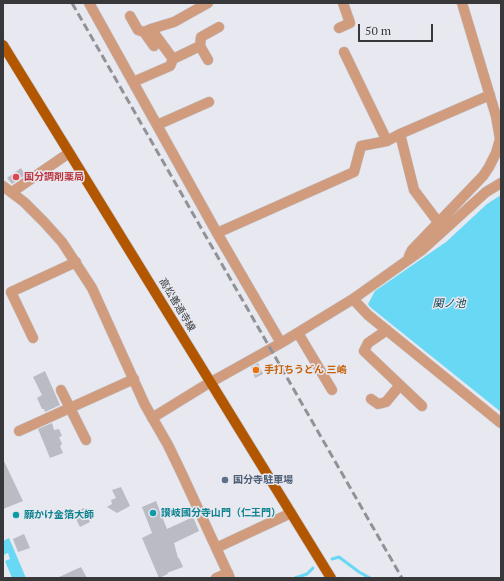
<!DOCTYPE html>
<meta charset="utf-8">
<style>
body{margin:0}
#map{position:relative;width:504px;height:581px;overflow:hidden;background:#e7e8f0;font-family:"PT Serif",serif}
canvas{display:block}
.frame{position:absolute;inset:0;border:4px solid #38383b;pointer-events:none}
.scale{position:absolute;left:358px;top:24px;width:75px;height:18px;box-sizing:border-box;border:2px solid #38383b;border-top:0;padding-left:5px;font-size:12px;line-height:14px;white-space:nowrap;color:#38383b;-webkit-text-stroke:3px #e7e8f0;paint-order:stroke}
</style>
<div id="map">
<canvas width="504" height="581"></canvas>
<div class="frame"></div>
<div class="scale">50 m</div>
</div>
<script>
const c = document.querySelector('canvas').getContext('2d');
c.lineJoin = 'round';
function fill(path, color) { c.fillStyle = color; c.fill(path, 'evenodd'); }
const shape = rows => new Path2D(rows.map(r => 'M' + r).join(''));
function trace(path, color, width, dash) { c.strokeStyle = color; c.lineWidth = width; c.lineCap = dash ? 'butt' : 'round'; c.setLineDash(dash || []); c.stroke(path); }
function write(font, color, halo, rows, align = 'center') {
  c.font = font + ' "PT Serif","Noto Sans JP",serif'; c.lineWidth = 3; c.setLineDash([]); c.textBaseline = 'middle'; c.strokeStyle = halo; c.fillStyle = color; for (const [text, x, y, turn = 0] of rows) {
    c.save(); c.translate(x, y); c.rotate((+turn || 0) * Math.PI / 180); c.textAlign = isNaN(turn) ? turn : align; if (halo) c.strokeText(text, 0, 0); c.fillText(text, 0, 0); c.restore();
  }
}
const water = shape([
 [501,195,501,412,370,307,368,304,375,291,446,242,487,204],
 [9,538,26,578,12,578,5,561,10,559,8,553,3,555,3,541]
]);
const stream = shape([
 [332,559,339,557,359,572,370,578],
 [295,578,307,574,313,568]
]);
const building = shape([
 [21,168,25,175,12,184,7,178],
 [258,363,263,374,255,378,251,367],
 [45,371,60,405,45,412,44,409,42,409,37,398,42,395,33,377],
 [52,423,54,430,59,429,62,436,59,437,62,444,60,446,63,453,50,458,38,429],
 [3,459,23,501,3,509],
 [121,487,130,506,117,513,107,507,112,504,111,500,116,498,112,490],
 [156,501,167,529,193,517,199,531,174,543,178,558,179,558,183,567,167,573,168,574,159,578,142,538,152,533,142,507],
 [84,508,90,522,80,527,73,513],
 [24,534,30,548,18,552,13,539],
 [81,567,87,578,57,578]
]);
const street = shape([
 [89,3,217,233,281,343],
 [130,16,138,30,144,32,151,29],
 [339,28,350,23,343,3],
 [144,32,154,46],
 [344,52,387,141],
 [173,59,200,46],
 [208,60,200,46,201,37,219,27],
 [133,82,170,66,173,59,151,29,174,22,208,3],
 [157,125,209,102],
 [3,186,24,202,44,222,62,242,92,288,145,405,168,445,182,474,230,578],
 [12,192,69,153],
 [438,222,414,190,400,134,490,95],
 [217,233,354,172,361,146,387,141,400,134],
 [409,256,412,250,483,176,489,167,496,153,500,139,496,116,462,3],
 [353,299,368,315,501,423],
 [387,330,368,343,364,351,422,406],
 [298,333,332,390],
 [33,338,11,292,76,262],
 [61,390,86,440],
 [371,399,378,404,386,402,400,385],
 [152,418,204,386,281,343,353,299,422,250,486,192,501,183],
 [19,431,134,379],
 [216,548,291,513],
 [216,578,228,573]
]);
const primary = shape([
 [3,45,331,578]
]);
const rail = shape([
 [72,3,402,578]
]);
const markers = [
 [16,177,4,"#e0444e"],
 [256,370,4,"#e8710a"],
 [225,480,4,"#5c6f8a"],
 [153,513,4,"#0f9aa8"],
 [16,515,4,"#0f9aa8"]
];
const healthNames = [
 ["国分調剤薬局",24,177]
];
const streetNames = [
 ["高松善通寺線",177,305,59]
];
const foodNames = [
 ["手打ちうどん 三嶋",264,370]
];
const serviceNames = [
 ["国分寺駐車場",233,480]
];
const cultureNames = [
 ["讃岐國分寺山門（仁王門）",161,513],
 ["願かけ金箔大師",24,515]
];
const waterNames = [
 ["関ノ池",449,304]
];
fill(water, '#69d8f5');
trace(stream, '#69d8f5', 3);
fill(building, '#babbc3');
trace(street, '#c4c5cc', 11);
trace(primary, '#c4c5cc', 11);
trace(street, '#d09c7d', 10);
trace(primary, '#b35600', 10);
trace(rail, '#919297', 3, [8, 4]);
for (const [x, y, r, color] of markers) { const dot = new Path2D(); dot.arc(x, y, r, 0, 2 * Math.PI); c.fillStyle = color; c.fill(dot); trace(dot, '#e7e8f0', 1.5); }
write('bold 10px', '#be3a42', '#e7e8f0', healthNames, 'left');
write('10px', '#38383b', '#e7e8f0', streetNames);
write('bold 10px', '#c56008', '#e7e8f0', foodNames, 'left');
write('bold 10px', '#4e5e75', '#e7e8f0', serviceNames, 'left');
write('bold 10px', '#0d838f', '#e7e8f0', cultureNames, 'left');
write('italic 11px', '#0f424e', '#e7e8f0', waterNames);
</script>
